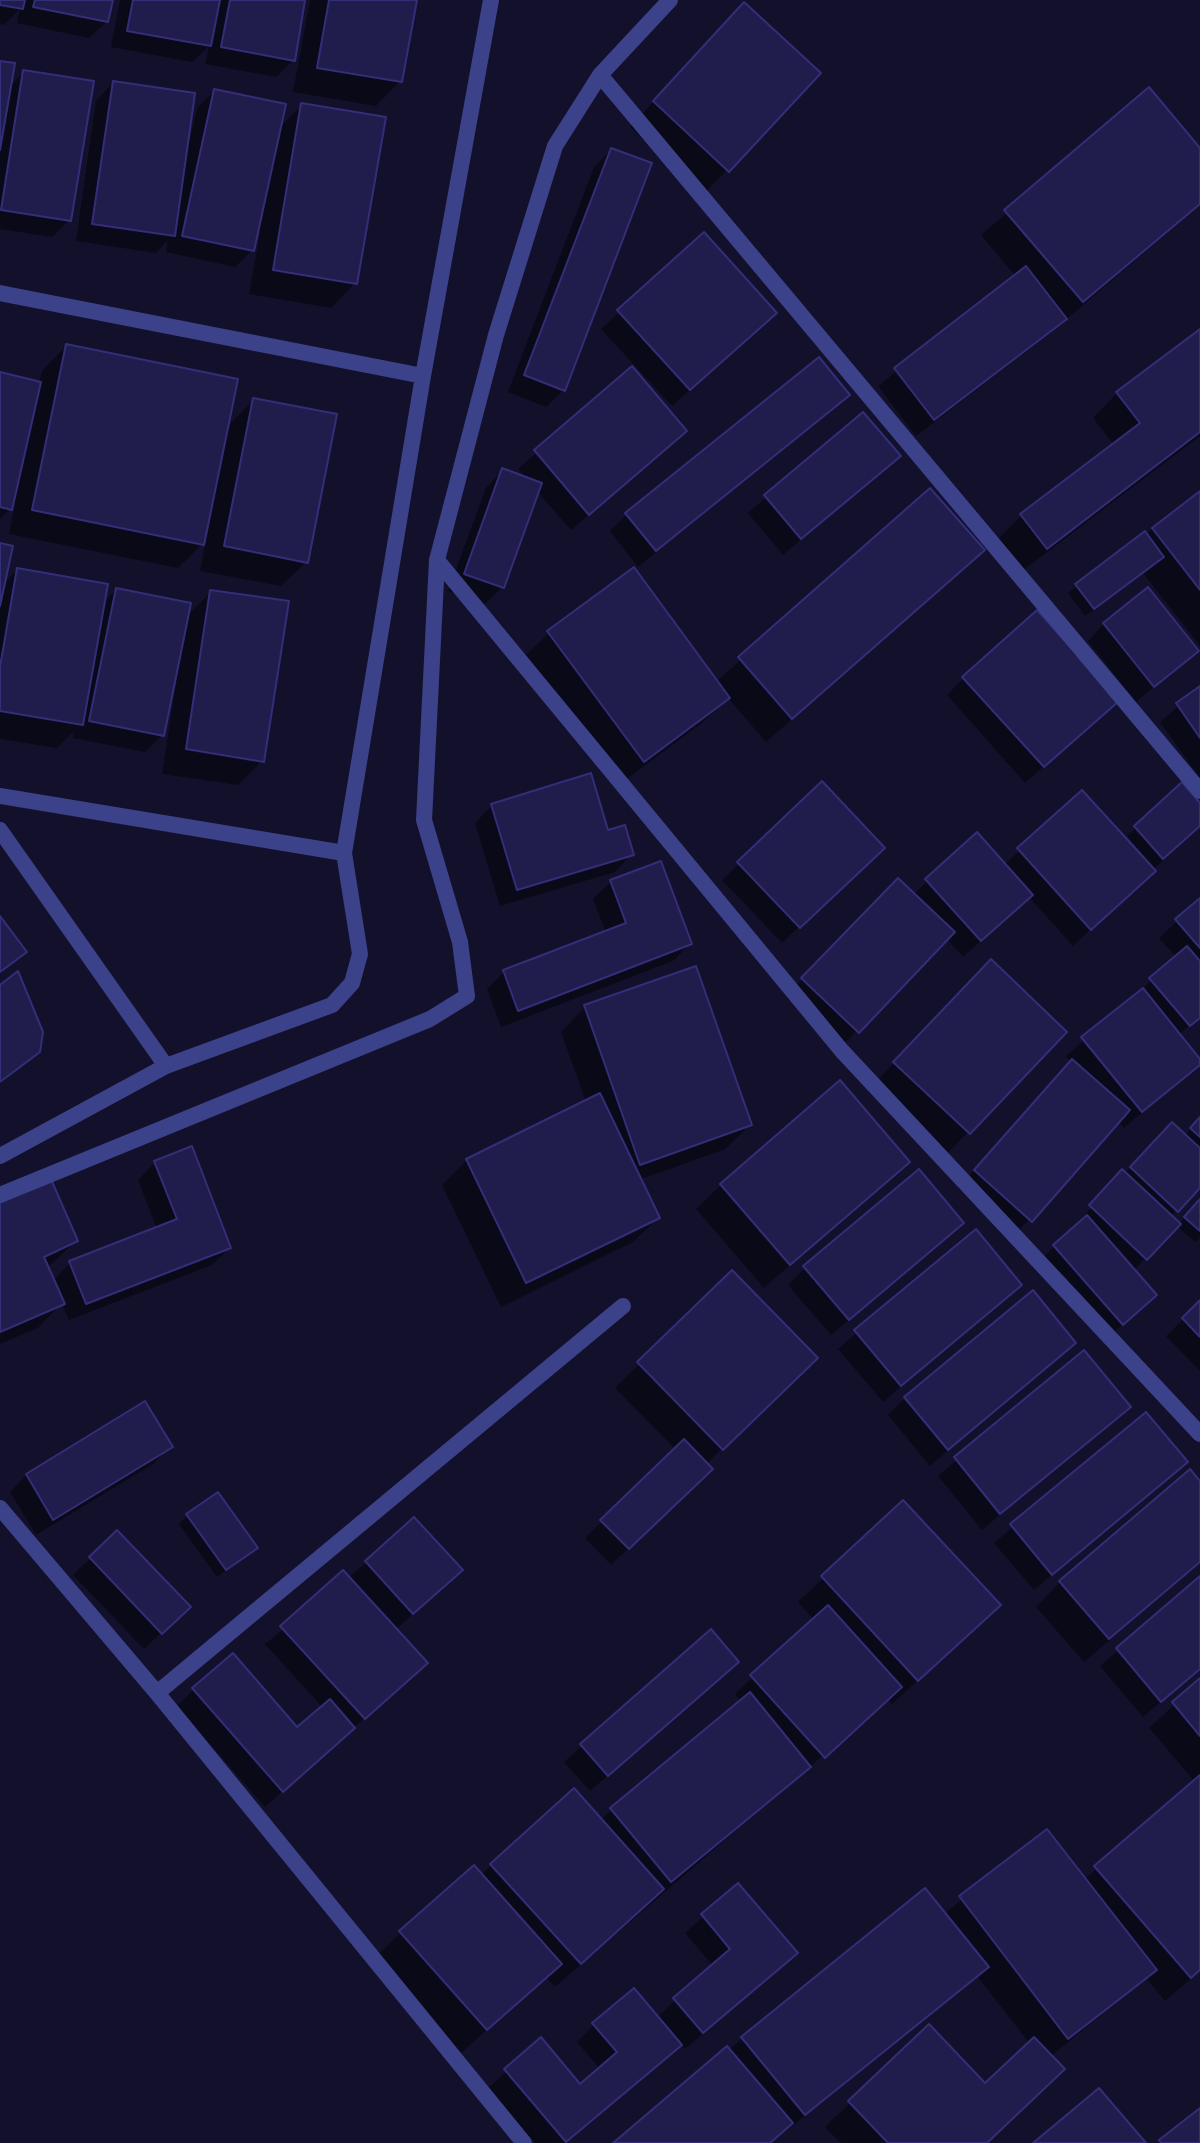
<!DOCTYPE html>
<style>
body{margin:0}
canvas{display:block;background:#12102b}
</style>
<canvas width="1200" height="2143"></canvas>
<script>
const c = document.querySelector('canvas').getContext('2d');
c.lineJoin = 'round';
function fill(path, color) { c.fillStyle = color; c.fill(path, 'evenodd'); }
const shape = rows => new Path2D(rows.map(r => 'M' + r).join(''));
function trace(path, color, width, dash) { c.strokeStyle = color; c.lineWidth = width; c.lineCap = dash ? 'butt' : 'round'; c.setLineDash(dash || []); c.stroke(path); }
const shadow = shape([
 [0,0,111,0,107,21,89,38,17,23,20,9,4,25,0,24],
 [120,0,303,0,293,60,276,77,205,64,209,46,192,62,111,47],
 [310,0,415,0,400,81,376,106,293,92],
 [720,30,818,73,703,195,630,127],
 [0,63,9,87,24,72,69,220,52,237,0,229],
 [113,83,189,143,197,108,214,91,279,128,302,105,355,283,331,308,249,294,260,233,256,232,252,250,235,267,166,252,168,240,156,253,76,241,96,101],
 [1149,90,1200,151,1200,205,1047,336,916,436,878,386,1016,277,981,235],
 [611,150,564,390,546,407,508,392,594,167],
 [703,235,757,330,672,406,601,329],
 [1200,331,1200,436,1021,572,997,540,1021,516,1114,445,1093,418,1117,393],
 [66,346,226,428,254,400,306,562,281,586,200,571,206,540,178,568,9,534,15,504,0,519,0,374,39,383,42,371],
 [632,369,667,448,571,530,537,491,502,587,485,604,448,591,486,488,503,470,528,480,518,469],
 [847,395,638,567,610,531,627,514],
 [863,415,898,456,783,555,748,513],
 [930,490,958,574,766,742,728,698,703,722,619,785,524,657,549,633,716,682],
 [1200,493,1200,646,1143,573,1085,616,1068,593],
 [0,545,2,585,17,570,102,604,116,590,186,617,211,592,262,761,238,785,162,774,176,683,173,683,162,735,145,752,73,738,74,731,57,748,0,739],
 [1104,624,1196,650,1136,702,1088,641],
 [964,678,1099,718,1025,783,947,695],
 [1200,688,1200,778,1160,722],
 [1182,785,1200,806,1200,825,1073,946,1029,897,963,957,946,938,840,1048,786,996,881,897,913,895,927,881,1004,865,1082,793,1143,860,1146,858,1127,836],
 [492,806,606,833,632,854,615,872,500,906,475,823],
 [659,864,690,944,673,961,501,1027,487,989,504,972,606,933,593,899,611,882],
 [739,864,865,864,782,943,722,880],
 [1200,900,1200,1016,1178,1035,1200,1063,1124,1128,1118,1121,1013,1237,958,1188,1071,1063,1066,1056,1177,958,1159,938],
 [967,986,1065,1032,944,1157,870,1088],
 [0,988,39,1051,0,1084],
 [585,1007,750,1125,725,1149,639,1180,658,1218,633,1242,501,1307,442,1185,467,1160,586,1102,561,1032],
 [1200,1118,1200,1185,1170,1217,1178,1225,1200,1202,1200,1238,1195,1242,1177,1226,1133,1271,1137,1312,1105,1340,1037,1264,1155,1142,1184,1136],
 [907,1162,764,1288,696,1209,721,1185],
 [155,1163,229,1248,212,1265,69,1320,62,1303,38,1328,0,1344,0,1201,76,1241,47,1268,53,1281,70,1263,157,1229,138,1180],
 [975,1232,1020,1284,883,1402,838,1349],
 [944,1240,831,1335,788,1285,805,1268],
 [732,1273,791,1382,706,1464,693,1486,611,1565,585,1538,676,1450,615,1388],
 [1200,1303,1200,1371,1166,1336],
 [1074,1343,930,1466,888,1415,905,1398],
 [1084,1352,1128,1407,982,1530,938,1476],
 [1146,1415,1185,1462,1034,1590,994,1543],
 [170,1447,153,1464,36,1535,10,1492,27,1475],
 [1200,1484,1200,1563,1084,1662,1036,1607,1060,1582],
 [903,1503,974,1629,892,1704,888,1699,555,1987,546,1977,461,2053,376,1957,401,1932,481,1875,573,1791,600,1820,742,1702,735,1694,814,1620,798,1602],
 [187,1516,255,1548,217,1577,179,1524],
 [117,1533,188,1607,144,1649,73,1575],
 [366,1563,443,1587,395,1630,408,1679,265,1807,177,1706,194,1689,297,1730,323,1708,265,1644],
 [1200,1579,1200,1669,1143,1717,1100,1666],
 [711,1632,719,1679,590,1791,564,1762],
 [1200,1681,1200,1971,1165,2001,1146,1978,1050,2057,985,2143,841,2143,825,2127,850,2103,985,2086,1030,2044,977,1976,771,2143,616,2143,743,2038,944,1914,1046,1831,1084,1880,1195,1782,1149,1728],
 [738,1886,778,1970,685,2049,680,2043,565,2143,535,2143,488,2088,541,2040,580,2087,600,2069,577,2042,594,2025,656,2018,713,1966,685,1933]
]);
const building = shape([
 [0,0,25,0,23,9,0,5,0,0],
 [35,0,113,0,108,22,33,7,35,0],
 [133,0,220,0,211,46,127,31,133,0],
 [230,0,305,0,295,61,221,47,230,0],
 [329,0,417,0,402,82,317,68,329,0],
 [744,2,821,73,729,172,653,101,744,2],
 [0,61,15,63,0,150,0,61],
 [23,70,94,81,71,221,1,210,23,70],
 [113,81,195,93,175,236,92,224,113,81],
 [1149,87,1200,148,1200,204,1083,302,1004,210,1149,87],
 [214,89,286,104,254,251,182,236,214,89],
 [301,103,386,117,357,284,273,270,301,103],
 [611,148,652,163,565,391,524,375,611,148],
 [704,232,777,313,690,390,617,310,704,232],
 [1026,266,1067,319,934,420,894,368,1026,266],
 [1200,329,1200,432,1047,549,1020,514,1140,423,1116,392,1200,329],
 [66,344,238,379,204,545,32,510,66,344],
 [819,357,850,395,656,551,625,513,819,357],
 [632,366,687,431,589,515,534,450,632,366],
 [0,372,41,382,12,510,0,507,0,372],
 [253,398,337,414,308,563,224,546,253,398],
 [863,412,901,456,801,539,764,495,863,412],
 [502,468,542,483,504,588,464,574,502,468],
 [930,488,985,550,792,719,738,657,930,488],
 [1200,491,1200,590,1152,528,1200,491],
 [1145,531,1164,557,1094,609,1075,584,1145,531],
 [0,543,13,546,0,606,0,543],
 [634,567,730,698,644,762,547,631,634,567],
 [17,568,108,584,83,725,0,711,0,667,17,568],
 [1148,587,1199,651,1154,687,1103,623,1148,587],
 [116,588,191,603,164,736,89,721,116,588],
 [210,590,289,601,264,762,186,749,210,590],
 [1037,610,1119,701,1044,767,962,677,1037,610],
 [1200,686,1200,738,1176,703,1200,686],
 [591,773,608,830,625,825,634,855,517,890,491,804,591,773],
 [822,781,885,848,800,928,737,862,822,781],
 [1182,782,1200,803,1200,826,1163,859,1134,826,1182,782],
 [1082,790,1156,871,1091,930,1017,848,1082,790],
 [977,832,1033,895,981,941,925,879,977,832],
 [661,861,692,944,518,1011,503,970,626,923,610,880,661,861],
 [898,878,955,932,859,1033,801,978,898,878],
 [1200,898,1200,948,1175,919,1200,898],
 [0,916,27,952,0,972,0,916],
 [1187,946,1200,961,1200,1018,1190,1026,1149,978,1187,946],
 [991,959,1067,1032,970,1134,893,1062,991,959],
 [696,966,752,1125,640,1165,584,1005,696,966],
 [18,971,43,1032,40,1052,0,1082,0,985,18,971],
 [1143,988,1200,1059,1200,1065,1142,1112,1081,1037,1143,988],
 [1072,1059,1130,1110,1032,1222,974,1170,1072,1059],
 [840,1080,910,1162,790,1265,720,1184,840,1080],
 [600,1093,660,1218,526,1283,466,1159,600,1093],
 [1200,1117,1200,1137,1190,1128,1200,1117],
 [1172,1122,1200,1148,1200,1188,1178,1212,1130,1167,1172,1122],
 [192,1146,231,1248,86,1304,69,1261,177,1219,154,1161,192,1146],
 [919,1169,964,1223,849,1320,803,1266,919,1169],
 [1122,1169,1181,1224,1147,1260,1089,1205,1122,1169],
 [50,1177,78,1241,44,1257,65,1304,0,1332,0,1199,50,1177],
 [1200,1199,1200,1231,1184,1217,1200,1199],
 [1087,1215,1157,1295,1123,1325,1053,1245,1087,1215],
 [976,1229,1022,1285,901,1386,854,1330,976,1229],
 [732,1270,818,1358,723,1450,637,1362,732,1270],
 [1033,1290,1076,1343,948,1450,904,1397,1033,1290],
 [1200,1300,1200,1337,1182,1318,1200,1300],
 [1084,1350,1131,1407,1000,1514,954,1457,1084,1350],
 [145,1401,173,1447,53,1520,26,1474,145,1401],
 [1146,1412,1188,1462,1052,1575,1010,1524,1146,1412],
 [684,1439,713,1469,629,1549,600,1520,684,1439],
 [1190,1469,1200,1481,1200,1562,1109,1639,1059,1581,1190,1469],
 [218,1492,258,1548,226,1570,186,1514,218,1492],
 [903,1500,1001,1605,918,1681,821,1576,903,1500],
 [414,1517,463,1570,413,1614,365,1561,414,1517],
 [117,1530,191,1607,162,1634,89,1557,117,1530],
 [343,1570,428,1663,365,1719,280,1626,343,1570],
 [1200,1576,1200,1669,1161,1702,1116,1648,1200,1576],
 [828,1605,902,1687,825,1758,750,1675,828,1605],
 [711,1629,739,1662,608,1776,580,1744,711,1629],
 [233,1653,297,1727,330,1699,355,1728,283,1792,192,1688,233,1653],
 [1200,1678,1200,1736,1172,1702,1200,1678],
 [750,1692,811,1767,671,1882,610,1808,750,1692],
 [1200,1775,1200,1970,1191,1978,1094,1866,1200,1775],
 [574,1788,664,1889,581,1964,490,1864,574,1788],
 [1047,1829,1157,1970,1068,2039,959,1896,1047,1829],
 [474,1865,562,1964,487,2030,399,1931,474,1865],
 [738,1883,798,1953,703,2033,673,1998,730,1949,701,1914,738,1883],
 [925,1888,989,1967,805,2115,741,2037,925,1888],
 [634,1988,682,2045,566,2142,504,2069,541,2037,580,2084,617,2052,592,2023,634,1988],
 [929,2024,985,2083,1034,2037,1065,2069,987,2143,888,2143,848,2101,929,2024],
 [727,2046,793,2123,770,2143,613,2143,727,2046],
 [1099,2088,1146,2143,1033,2143,1099,2088],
 [1200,2108,1200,2143,1161,2143,1159,2140,1200,2108]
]);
const street = shape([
 [600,75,1200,791],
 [0,293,423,376],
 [437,560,842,1051,1200,1434],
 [0,796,344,853],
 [0,830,166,1066],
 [0,1156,166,1066,332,1005,352,983,360,954,344,853,423,376,491,0],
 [0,1195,430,1019,467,996,460,942,424,820,437,560,496,335,555,146,600,75,670,0],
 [0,1508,157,1693,524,2143],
 [157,1693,623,1306]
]);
fill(shadow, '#0007');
fill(building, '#201c4c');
trace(building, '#332e78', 2);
trace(street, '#3b428a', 16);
</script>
